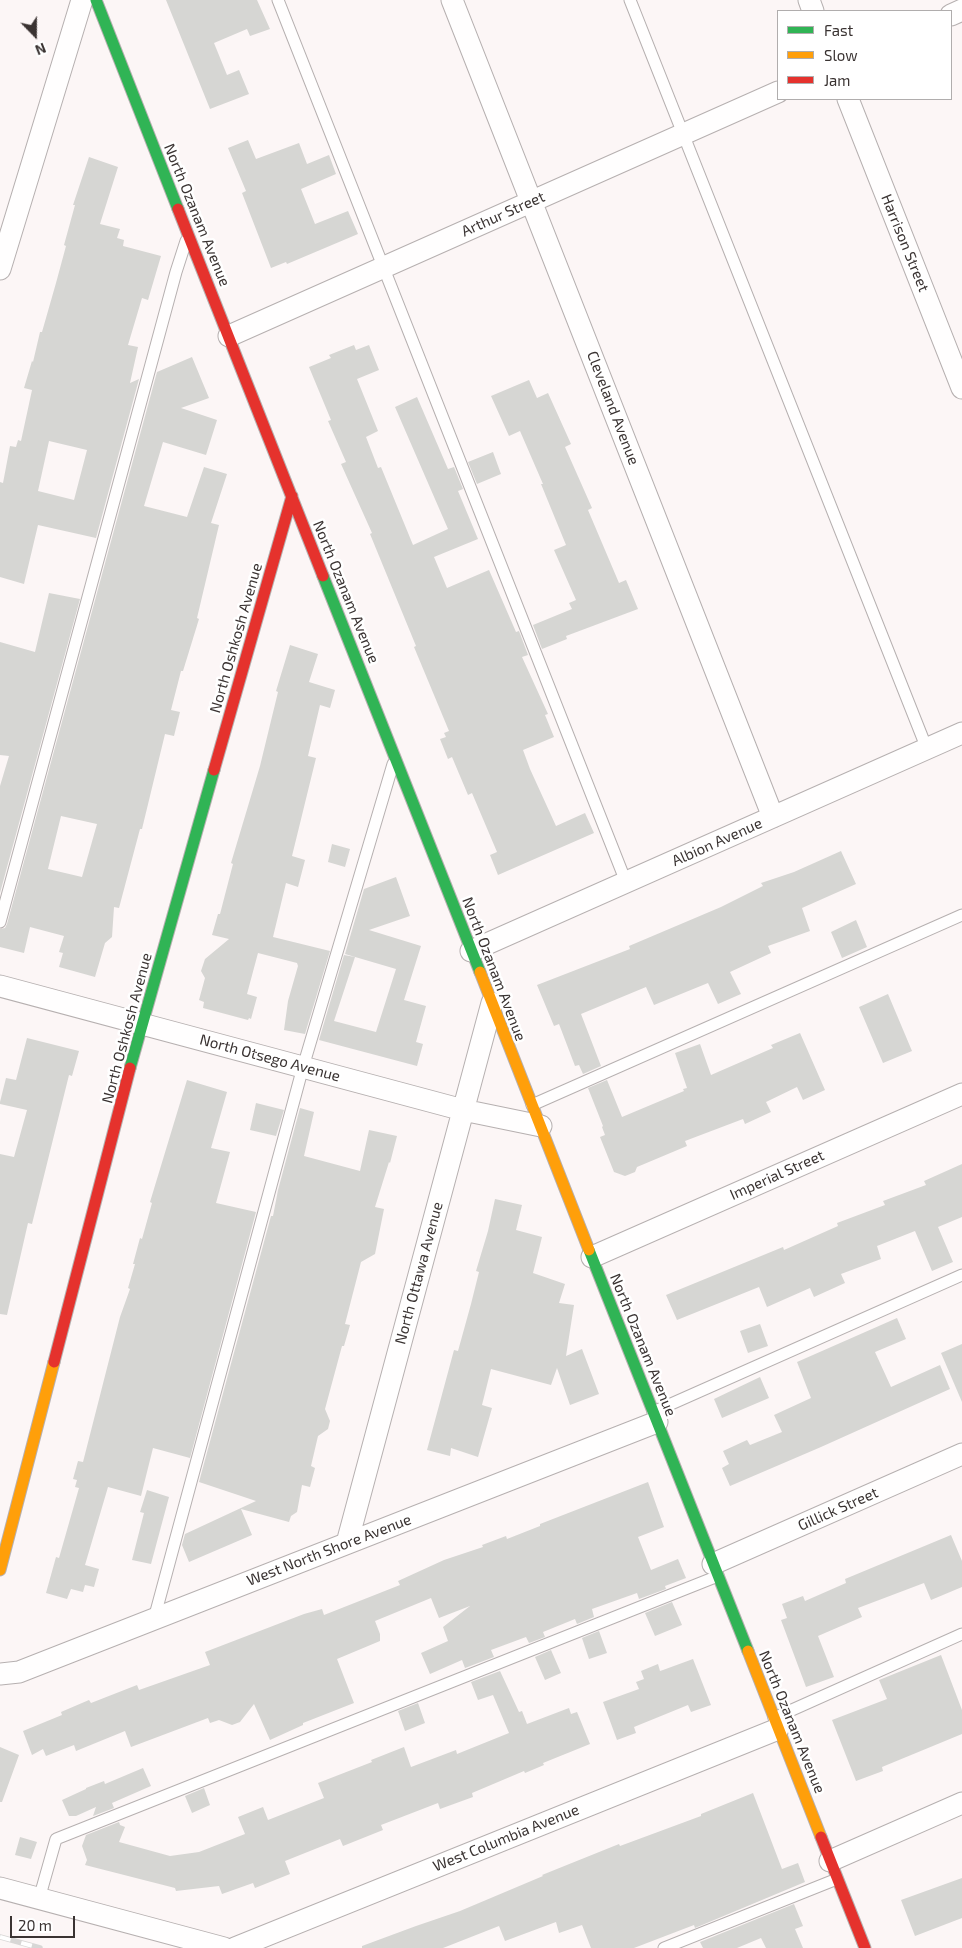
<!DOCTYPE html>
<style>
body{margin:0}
#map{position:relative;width:962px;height:1948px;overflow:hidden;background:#fcf6f6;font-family:"Exo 2",sans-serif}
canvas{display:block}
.legend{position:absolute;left:777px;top:10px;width:175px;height:90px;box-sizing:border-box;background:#fff;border:1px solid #b0adad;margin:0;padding:6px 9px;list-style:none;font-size:15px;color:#3a3332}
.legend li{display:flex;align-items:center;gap:10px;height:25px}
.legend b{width:25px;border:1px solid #b0adad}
.north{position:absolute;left:10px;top:10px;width:50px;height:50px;-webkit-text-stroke:4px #fff;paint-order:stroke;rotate:158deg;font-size:14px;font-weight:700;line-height:20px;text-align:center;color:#3a3332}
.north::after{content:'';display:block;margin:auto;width:18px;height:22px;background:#3a3332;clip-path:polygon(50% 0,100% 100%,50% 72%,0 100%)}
.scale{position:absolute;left:10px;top:1916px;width:65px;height:22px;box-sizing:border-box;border:2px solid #3a3332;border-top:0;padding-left:6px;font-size:15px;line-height:18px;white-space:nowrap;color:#3a3332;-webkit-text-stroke:4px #fff;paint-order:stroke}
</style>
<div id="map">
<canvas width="962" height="1948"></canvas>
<ul class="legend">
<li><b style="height:6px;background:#30b455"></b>Fast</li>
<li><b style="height:6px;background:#ff9f0a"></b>Slow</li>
<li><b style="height:6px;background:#e5322d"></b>Jam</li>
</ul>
<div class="north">N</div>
<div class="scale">20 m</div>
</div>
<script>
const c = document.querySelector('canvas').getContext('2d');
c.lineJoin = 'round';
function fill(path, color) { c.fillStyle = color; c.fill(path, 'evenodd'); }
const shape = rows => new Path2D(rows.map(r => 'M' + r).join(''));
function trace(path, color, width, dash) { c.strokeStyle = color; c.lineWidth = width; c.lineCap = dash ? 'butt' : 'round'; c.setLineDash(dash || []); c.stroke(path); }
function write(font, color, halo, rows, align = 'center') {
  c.font = font + ' "Exo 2",sans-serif'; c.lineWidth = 5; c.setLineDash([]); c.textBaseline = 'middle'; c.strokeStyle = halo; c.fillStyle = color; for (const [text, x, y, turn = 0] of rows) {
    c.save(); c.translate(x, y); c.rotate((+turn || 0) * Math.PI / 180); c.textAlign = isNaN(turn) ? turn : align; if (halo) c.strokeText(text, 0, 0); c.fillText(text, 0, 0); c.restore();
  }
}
const building = shape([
 [166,0,257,0,270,29,250,36,247,29,214,43,227,75,239,70,249,94,210,109],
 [248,140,256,159,299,143,307,164,329,155,336,174,301,189,315,224,348,211,358,234,287,264,286,262,271,268,242,193,246,191,228,148],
 [89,157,118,167,100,224,120,229,117,238,124,240,123,246,161,256,148,300,142,298,128,345,138,347,130,383,139,379,96,538,38,525,24,584,0,577,0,482,3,483,10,446,16,447,18,440,21,441,32,390,24,388,32,361,33,362,40,332,42,332,56,283,66,246,64,245,75,205,73,205],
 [49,441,87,450,74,500,38,491],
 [354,345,356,350,369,345,379,370,357,379,378,431,366,437,378,468,381,467,413,545,448,529,395,407,417,397,448,469,454,467,463,489,458,491,478,539,434,557,447,588,489,570,516,632,519,631,528,655,522,657,548,714,545,715,554,737,523,750,530,769,556,826,585,813,594,833,498,875,490,855,497,852,472,793,468,795,452,757,448,759,440,739,446,737,444,733,449,731,414,647,416,646,370,534,372,533,341,464,346,462,328,421,331,420,309,367,331,358,329,355],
 [192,357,209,398,181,408,217,420,206,455,163,442,144,506,187,517,204,467,227,474,211,523,219,525,197,618,199,619,183,671,181,671,171,710,180,712,174,736,165,734,142,829,140,829,119,908,114,907,112,937,105,943,95,977,59,967,63,953,59,952,64,936,30,927,24,953,0,947,0,929,5,928,7,924,157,372],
 [61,816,97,824,82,877,48,869],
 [529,380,537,398,548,393,571,444,565,447,592,508,588,510,619,583,626,580,638,609,566,636,567,639,542,649,533,625,572,609,569,603,576,600,554,550,566,545,541,484,543,484,520,431,509,436,491,396],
 [493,452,501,474,477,484,468,462],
 [49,593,80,599,0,893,0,786,9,756,0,755,0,642,35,652],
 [290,645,318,654,309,682,335,690,330,708,320,705,308,756,316,758,292,856,305,860,298,887,286,883,273,937,330,951,305,1034,284,1030,288,1001,298,966,297,963,258,953,247,994,257,997,251,1019,249,1018,248,1020,203,1008,204,1002,199,1000,205,978,201,971,205,959,229,939,212,935,218,914,220,914,233,864,231,863,260,766,278,692,276,691],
 [332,844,350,849,345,867,328,862],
 [841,851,856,884,802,908,810,931,768,946,771,953,730,972,741,994,718,1004,708,983,654,1005,646,987,581,1014,601,1066,583,1074,579,1065,575,1066,559,1024,554,1026,537,985,630,949,629,946,721,907,763,886,761,883,794,872],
 [396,877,410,916,369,930,421,946,404,1000,426,1006,416,1042,423,1044,417,1066,319,1040,344,955,355,957,334,1021,376,1032,396,969,345,954,364,889],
 [856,920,867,947,842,958,831,932],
 [888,994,912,1051,883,1063,859,1007],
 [800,1033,825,1090,803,1100,797,1087,766,1102,771,1112,745,1124,743,1119,685,1141,687,1146,637,1167,635,1172,625,1176,614,1172,600,1137,605,1135,602,1127,603,1126,588,1088,607,1080,622,1117,684,1091,683,1089,687,1088,675,1053,700,1044,711,1075,773,1048,771,1045],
 [27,1038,79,1051,72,1076,69,1075,32,1224,28,1223,7,1315,0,1314,0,1154,14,1157,27,1110,0,1104,0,1102,6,1078,16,1080],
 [187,1080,227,1092,211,1148,230,1152,216,1203,256,1212,190,1458,153,1448,141,1496,108,1487,85,1565,99,1569,94,1587,85,1585,83,1592,71,1589,67,1599,46,1593,56,1557,59,1558,79,1488,75,1487,77,1480,73,1479,78,1461,83,1462,120,1317,130,1289,128,1288,135,1264,133,1264,140,1238,142,1239,152,1203,150,1202],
 [256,1103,284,1110,276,1136,250,1130],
 [300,1108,314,1112,304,1156,360,1171,369,1130,397,1136,390,1163,389,1162,375,1207,384,1209,375,1254,361,1262,345,1324,350,1325,344,1346,342,1346,325,1409,330,1421,328,1429,318,1436,311,1466,315,1468,310,1487,302,1485,297,1512,291,1516,289,1522,241,1509,252,1535,189,1562,182,1545,185,1534,256,1501,199,1482,271,1216,273,1216,278,1190],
 [962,1164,962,1217,938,1227,953,1262,932,1271,915,1231,877,1246,881,1259,841,1274,845,1283,814,1297,810,1288,767,1307,759,1287,677,1320,666,1295,783,1247,784,1250,838,1226,837,1223,885,1205,883,1201,926,1185,924,1181],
 [495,1199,522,1205,516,1230,542,1237,533,1273,565,1284,559,1303,574,1305,566,1356,582,1349,599,1394,570,1405,557,1368,551,1385,491,1369,482,1405,492,1408,478,1457,451,1448,450,1456,427,1450,454,1350,458,1351,471,1304,479,1272,476,1271,488,1231],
 [897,1318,906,1339,875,1352,891,1387,940,1365,950,1389,821,1447,730,1486,722,1468,729,1464,723,1451,747,1440,750,1445,782,1432,774,1415,811,1398,797,1362],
 [760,1324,768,1346,748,1353,740,1331],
 [962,1344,962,1402,941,1353],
 [760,1377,769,1398,722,1418,714,1399],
 [648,1482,664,1527,638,1537,651,1570,678,1559,686,1578,665,1586,666,1589,639,1599,637,1593,592,1609,594,1617,577,1624,575,1619,543,1632,545,1637,529,1643,526,1637,491,1650,494,1657,465,1668,462,1660,430,1674,421,1653,448,1641,443,1627,470,1606,439,1618,431,1598,375,1621,380,1634,380,1641,337,1659,354,1703,303,1723,303,1725,270,1740,254,1704,240,1722,232,1725,219,1720,210,1723,208,1718,131,1747,125,1731,76,1751,74,1745,46,1756,43,1749,32,1755,23,1731,62,1715,61,1712,89,1700,91,1703,137,1685,139,1690,210,1665,205,1652,304,1614,322,1609,324,1615,400,1585,398,1581,444,1560,483,1547,482,1545,506,1536,507,1539,540,1526,540,1524],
 [147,1490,169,1497,151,1564,132,1560,144,1513,140,1512],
 [951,1535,962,1561,962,1587,931,1600,924,1583,858,1608,862,1617,818,1636,834,1677,806,1687,781,1620,787,1618,782,1604,803,1596,805,1601,846,1583,845,1579],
 [672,1602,682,1625,655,1636,645,1613],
 [599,1631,607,1653,589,1659,582,1638],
 [551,1650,561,1673,545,1680,535,1657],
 [941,1655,962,1710,962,1734,882,1767,883,1771,856,1781,832,1720,887,1699,879,1680],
 [693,1659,711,1705,691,1712,688,1705,634,1727,636,1733,617,1740,603,1702,639,1689,636,1682,644,1679,641,1671,658,1664,660,1671,663,1670],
 [500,1671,519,1712,522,1711,527,1724,569,1708,571,1714,577,1712,590,1744,543,1763,544,1765,525,1773,524,1771,472,1793,473,1797,440,1809,438,1803,381,1825,383,1830,343,1846,340,1839,285,1861,290,1874,255,1888,253,1883,222,1894,219,1886,176,1891,175,1888,85,1865,87,1860,82,1846,86,1835,119,1822,120,1825,125,1827,119,1842,170,1856,199,1852,245,1834,238,1817,263,1807,268,1820,324,1798,318,1783,372,1762,371,1760,404,1747,411,1767,456,1750,457,1754,509,1733,493,1695,478,1700,471,1682],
 [418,1703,425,1723,405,1731,398,1711],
 [0,1747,19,1755,2,1802,0,1802],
 [143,1768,151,1786,112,1803,114,1808,93,1816,96,1807,76,1816,69,1816,62,1800,86,1789,86,1788,104,1781,105,1784],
 [204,1788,210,1805,192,1813,185,1796],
 [753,1793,782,1869,798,1863,805,1882,695,1928,694,1925,634,1948,591,1948,582,1925,559,1933,556,1922,505,1941,499,1926,443,1948,362,1948,362,1946,416,1926,460,1911,543,1876,542,1875,619,1844,620,1846,701,1816,701,1814],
 [20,1837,37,1842,31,1859,15,1855],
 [962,1878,962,1918,915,1936,901,1900],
 [794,1904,803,1926,795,1929,803,1948,766,1948,761,1938,737,1948,703,1948,700,1942]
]);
const lane = shape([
 [278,0,626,882],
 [630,0,927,749],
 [0,922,176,272,186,241],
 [532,1105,962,915],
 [653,1412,962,1275],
 [154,1619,303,1067,393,764],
 [774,1718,962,1634],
 [39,1899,56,1839,718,1576],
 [664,1948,837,1879]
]);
const street = shape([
 [452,0,773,817],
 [809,0,813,11],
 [951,15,962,10],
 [848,99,962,388],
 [0,269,82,0],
 [229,336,778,92],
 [471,951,962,733],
 [0,986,463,1110,541,1126],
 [592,1257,962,1094],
 [347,1543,492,1003],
 [713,1564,962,1454],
 [0,1674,19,1672,657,1422],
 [830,1861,962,1803],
 [0,1888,224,1948],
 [235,1948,778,1729]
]);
const fast = shape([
 [96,0,178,209],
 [323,576,480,972],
 [130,1068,214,770],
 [589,1250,748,1651]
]);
const slow = shape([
 [480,972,589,1250],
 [0,1570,54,1362],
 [748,1651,821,1837]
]);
const jam = shape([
 [178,209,323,576],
 [214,770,292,496],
 [54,1362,130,1068],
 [821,1837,865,1948]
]);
const rail = shape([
 [0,1937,40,1948]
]);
const streetNames = [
 ["Arthur Street",503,214,-24],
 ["North Ozanam Avenue",197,215,68],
 ["Harrison Street",905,243,68],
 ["Cleveland Avenue",613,408,69],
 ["North Ozanam Avenue",346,592,68],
 ["North Oshkosh Avenue",236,638,-74],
 ["Albion Avenue",717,842,-24],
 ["North Ozanam Avenue",494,969,69],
 ["North Oshkosh Avenue",127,1028,-75],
 ["North Otsego Avenue",270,1058,15],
 ["Imperial Street",777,1175,-24],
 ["North Ottawa Avenue",419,1273,-75],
 ["North Ozanam Avenue",643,1345,68],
 ["Gillick Street",838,1509,-24],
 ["West North Shore Avenue",329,1550,-21],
 ["North Ozanam Avenue",792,1722,68],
 ["West Columbia Avenue",506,1838,-22]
];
fill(building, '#d6d6d3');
trace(lane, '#b6b0b0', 13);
trace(street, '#b6b0b0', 23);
trace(fast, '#b6b0b0', 13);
trace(slow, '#b6b0b0', 13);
trace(jam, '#b6b0b0', 13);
trace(lane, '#fffefe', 11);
trace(street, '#fffefe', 21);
trace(fast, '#30b455', 11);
trace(slow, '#ff9f0a', 11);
trace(jam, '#e5322d', 11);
trace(rail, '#d8d7d6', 5.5);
trace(rail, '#fff', 4, [11]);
write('15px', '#3a3332', '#fff', streetNames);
</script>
